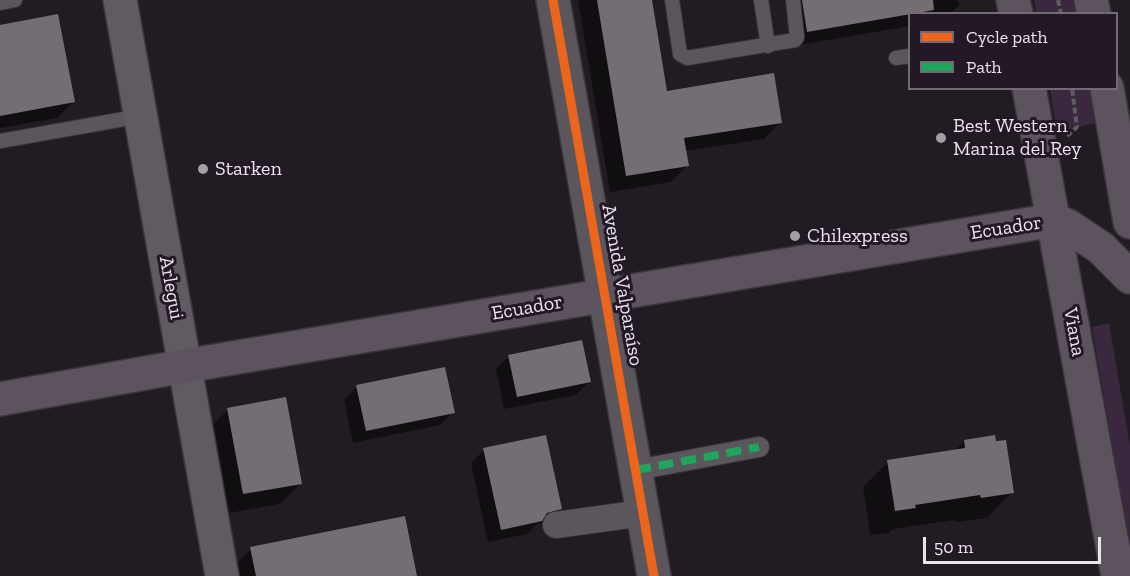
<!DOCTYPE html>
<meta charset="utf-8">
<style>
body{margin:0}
#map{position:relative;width:1130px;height:576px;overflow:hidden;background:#211c22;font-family:"Zilla Slab",serif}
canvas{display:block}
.legend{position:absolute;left:908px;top:12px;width:210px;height:78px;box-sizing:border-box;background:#231826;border:2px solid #736a76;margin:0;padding:8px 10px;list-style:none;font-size:18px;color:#ebe4ed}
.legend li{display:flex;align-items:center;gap:12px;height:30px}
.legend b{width:30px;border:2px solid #736a76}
.scale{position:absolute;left:923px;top:537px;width:178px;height:27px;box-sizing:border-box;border:3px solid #ebe4ed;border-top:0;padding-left:8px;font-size:18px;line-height:21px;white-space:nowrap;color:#ebe4ed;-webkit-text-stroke:4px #231826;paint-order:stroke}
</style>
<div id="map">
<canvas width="1130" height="576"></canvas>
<ul class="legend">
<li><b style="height:8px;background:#eb651d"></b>Cycle path</li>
<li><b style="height:8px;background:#20a55d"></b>Path</li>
</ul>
<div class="scale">50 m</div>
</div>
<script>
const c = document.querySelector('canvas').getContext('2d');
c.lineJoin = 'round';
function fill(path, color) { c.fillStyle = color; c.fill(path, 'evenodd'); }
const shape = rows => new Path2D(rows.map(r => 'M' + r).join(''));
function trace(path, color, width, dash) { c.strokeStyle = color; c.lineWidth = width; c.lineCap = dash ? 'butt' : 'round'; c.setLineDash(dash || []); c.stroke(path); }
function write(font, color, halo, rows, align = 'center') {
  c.font = font + ' "Zilla Slab",serif'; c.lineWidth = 6; c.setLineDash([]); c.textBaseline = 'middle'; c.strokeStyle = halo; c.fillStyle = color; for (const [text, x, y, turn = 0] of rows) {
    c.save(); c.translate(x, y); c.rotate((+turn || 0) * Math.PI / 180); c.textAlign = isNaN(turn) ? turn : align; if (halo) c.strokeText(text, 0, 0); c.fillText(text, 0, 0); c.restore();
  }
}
const green = shape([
 [1034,0,1074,0,1077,13,1036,13],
 [1050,89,1090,89,1096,123,1057,132],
 [1109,323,1130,446,1130,550,1092,327]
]);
const shadow = shape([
 [578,0,650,0,665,93,780,122,764,139,685,151,687,166,671,182,610,192],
 [785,0,958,0,959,5,950,14,910,14,910,26,793,46],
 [0,27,73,102,57,118,0,128],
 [509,356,589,382,576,395,504,409,496,369],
 [357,387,453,412,440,425,353,443,344,400],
 [228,410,301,483,280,504,223,514,207,430],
 [965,441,1012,492,987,518,956,522,955,520,892,529,889,533,870,535,863,487,888,462,954,451],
 [484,450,560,509,547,522,537,524,527,534,488,542,471,463],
 [251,549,416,576,235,576,233,567]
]);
const building = shape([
 [597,0,652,0,667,91,774,73,782,123,684,138,689,166,626,176],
 [802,0,933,0,934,10,807,32],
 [58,14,75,102,0,116,0,25],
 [582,340,591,382,517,397,508,355],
 [445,367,455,413,366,431,356,385],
 [286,397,302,484,243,494,227,408],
 [546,435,562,509,547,513,542,521,501,530,483,448],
 [995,435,996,441,1006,440,1014,493,981,498,980,495,915,505,916,508,895,511,887,460,965,448,964,440],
 [405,516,417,576,256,576,250,547]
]);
const path = shape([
 [1058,0,1061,14],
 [1067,136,1077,127,1072,88]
]);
const service = shape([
 [672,0,680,54,687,58,795,40,797,37,793,0],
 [761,0,768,46],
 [0,3,15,0],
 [896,58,910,56],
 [0,141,141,116]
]);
const pedestrian = shape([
 [636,470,759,447]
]);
const minor = shape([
 [556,525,643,513]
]);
const tertiary = shape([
 [553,0,654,576]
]);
const secondary = shape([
 [120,0,222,576]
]);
const primary = shape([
 [1013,0,1016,14],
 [1091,0,1094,14],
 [1029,88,1118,576],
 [1107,88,1130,222],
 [1054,220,1068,226,1101,248,1130,277],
 [0,399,185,366,1054,220]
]);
const quiet = shape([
 [636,470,759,447]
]);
const cycleway = shape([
 [553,0,654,576]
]);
const markers = [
 [941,138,6,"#a49ea6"],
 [203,169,6,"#a49ea6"],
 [795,236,6,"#a49ea6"]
];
const poiNames = [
 ["Best Western",953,126],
 ["Marina del Rey",953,149],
 ["Starken",215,169],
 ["Chilexpress",807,236]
];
const streetNames = [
 ["Ecuador",1006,228,-9],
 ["Avenida Valparaíso",622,285,80],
 ["Arlegui",171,288,80],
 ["Ecuador",527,308,-10],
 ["Viana",1074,332,80]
];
fill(green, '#39283e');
fill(shadow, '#0007');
fill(building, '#746e74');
trace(service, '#3b363c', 16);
trace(pedestrian, '#3b363c', 22);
trace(minor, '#3b363c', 28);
trace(tertiary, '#3b363c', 36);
trace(secondary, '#3b363c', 36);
trace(primary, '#3b363c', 36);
trace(path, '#5f5c60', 4, [6, 3]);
trace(service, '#5a565c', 14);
trace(pedestrian, '#5a565c', 20);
trace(minor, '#5a565c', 26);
trace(tertiary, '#5a565c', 33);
trace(secondary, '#615a63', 33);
trace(primary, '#5c535e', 33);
trace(quiet, '#20a55d', 8, [15, 8]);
trace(cycleway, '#eb651d', 9);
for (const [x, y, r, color] of markers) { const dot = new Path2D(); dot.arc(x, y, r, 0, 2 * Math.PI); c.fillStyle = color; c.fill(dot); trace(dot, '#231826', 2); }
write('20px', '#ebe4ed', '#231826', poiNames, 'left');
write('20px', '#ebe4ed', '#231826', streetNames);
</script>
